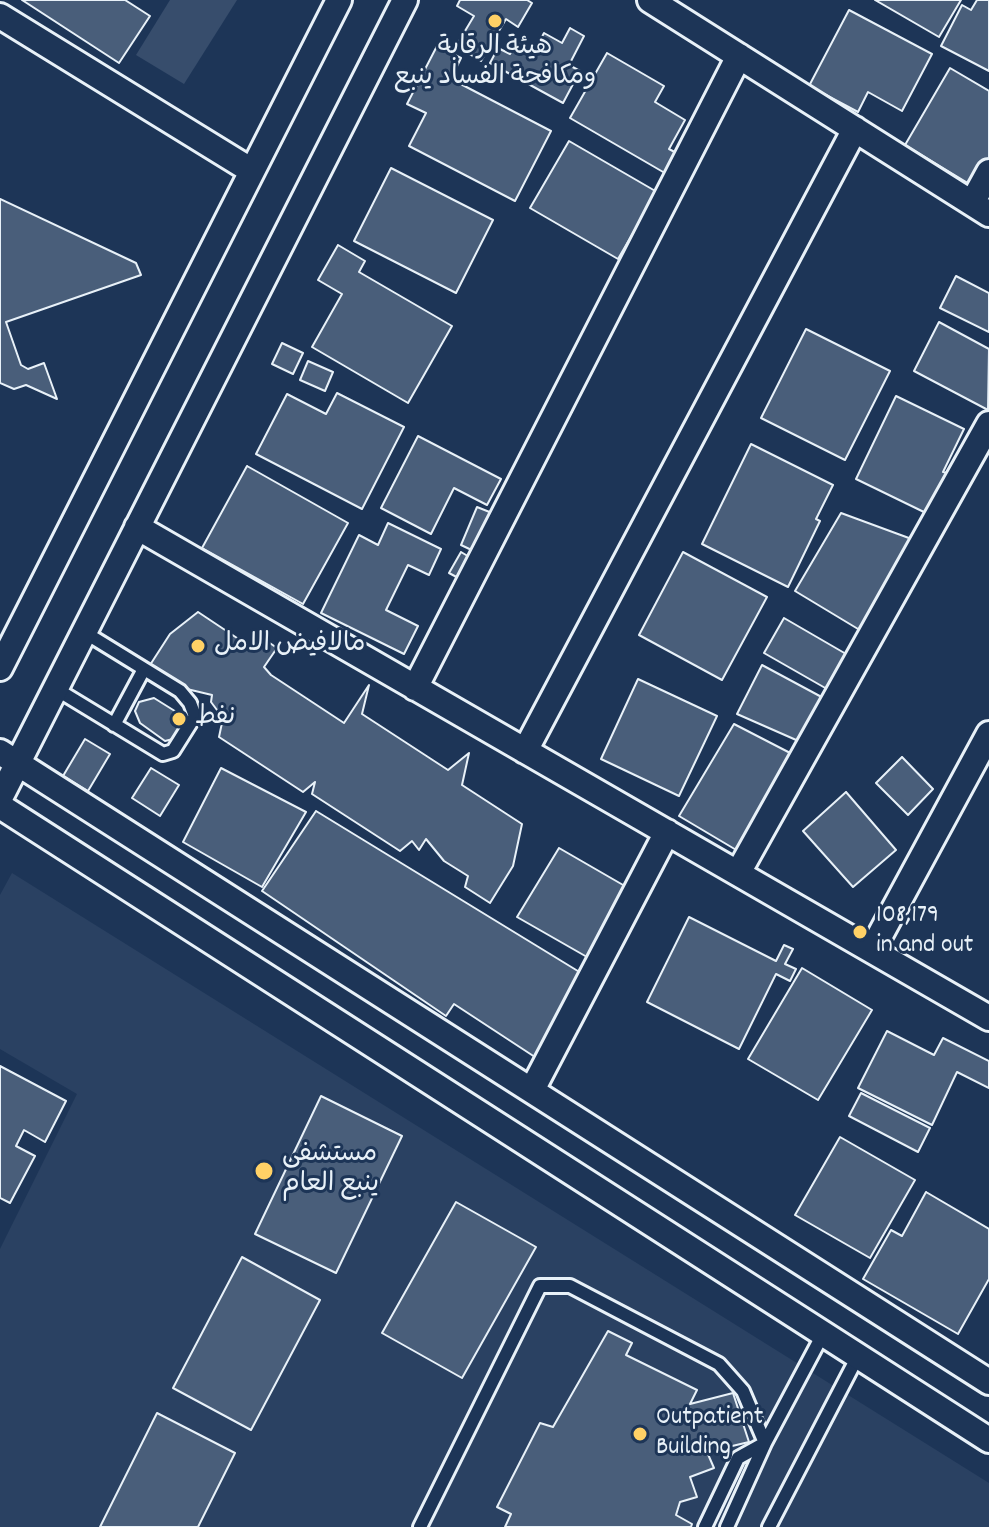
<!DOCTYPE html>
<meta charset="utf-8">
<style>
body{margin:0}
canvas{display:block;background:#1d3557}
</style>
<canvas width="989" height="1527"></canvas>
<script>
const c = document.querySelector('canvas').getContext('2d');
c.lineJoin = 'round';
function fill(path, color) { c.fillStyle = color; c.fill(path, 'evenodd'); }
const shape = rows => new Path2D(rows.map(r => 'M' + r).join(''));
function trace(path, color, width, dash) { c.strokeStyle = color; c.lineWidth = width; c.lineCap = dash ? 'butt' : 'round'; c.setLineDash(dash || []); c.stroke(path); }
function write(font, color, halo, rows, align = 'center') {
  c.font = font + ' Dekko,"Playpen Sans Arabic",sans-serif'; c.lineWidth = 6; c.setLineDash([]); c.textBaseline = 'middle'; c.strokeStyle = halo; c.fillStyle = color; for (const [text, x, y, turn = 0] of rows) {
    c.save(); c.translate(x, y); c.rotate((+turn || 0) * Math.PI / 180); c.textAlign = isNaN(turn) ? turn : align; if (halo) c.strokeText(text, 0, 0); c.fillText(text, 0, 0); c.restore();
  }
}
const built = shape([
 [12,873,989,1483,989,1527,0,1527,0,1249,77,1094,0,1049,0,895]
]);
const green = shape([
 [170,0,237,0,184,84,136,55]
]);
const building = shape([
 [22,0,125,0,150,16,119,63,22,0],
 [460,0,527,0,532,3,518,27,506,19,481,61,456,46,474,16,457,6,460,0],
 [875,0,961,0,939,37,875,0],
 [977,0,989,0,989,71,941,46,962,5,971,10,977,0],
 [849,10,932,54,902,111,868,92,858,112,809,86,849,10],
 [570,28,584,36,569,65,580,71,563,103,490,63,498,48,510,54,517,40,535,50,544,33,562,43,570,28],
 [437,46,461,58,451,79,551,131,515,201,409,146,426,113,407,104,437,46],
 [607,53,664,86,655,102,685,120,669,149,682,156,670,176,570,118,607,53],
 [950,68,989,91,989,166,976,188,905,145,950,68],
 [569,141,657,192,618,259,530,208,569,141],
 [391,168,493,220,456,293,354,241,391,168],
 [0,199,136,263,141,275,6,322,21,365,28,369,44,363,57,399,26,385,14,389,0,383,0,199],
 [338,245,365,261,359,272,452,326,408,403,312,347,342,294,318,280,338,245],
 [956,276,989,293,989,332,940,308,956,276],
 [939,322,989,349,988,410,914,371,939,322],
 [806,329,890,371,845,460,761,418,806,329],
 [282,343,303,353,293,374,272,364,282,343],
 [308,361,333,372,325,391,300,380,308,361],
 [337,393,404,427,362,509,256,454,287,394,326,414,337,393],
 [896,396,964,429,943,472,948,473,928,514,856,479,896,396],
 [418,436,501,479,487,505,454,488,431,534,381,508,418,436],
 [751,444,833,485,816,519,820,521,788,587,702,544,751,444],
 [247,466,348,523,303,604,202,548,247,466],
 [477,507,497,515,480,554,461,545,477,507],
 [841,513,917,541,868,635,795,591,841,513],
 [388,523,441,549,429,575,408,565,386,610,418,626,404,654,321,613,359,535,378,545,388,523],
 [461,552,476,561,464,581,449,573,461,552],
 [683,552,767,597,722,680,639,635,683,552],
 [198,612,252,648,264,639,277,648,264,667,271,675,344,723,369,685,362,714,448,770,469,753,462,785,522,824,513,866,490,903,465,887,468,876,444,861,426,839,419,850,412,841,400,851,312,794,315,782,303,792,219,737,223,718,211,702,212,695,166,684,150,665,170,634,198,612],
 [784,618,853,658,834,693,764,653,784,618],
 [762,665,829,701,803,743,737,714,762,665],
 [638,679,717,716,679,796,601,759,638,679],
 [154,698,178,713,183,725,177,738,165,741,140,723,135,711,139,702,154,698],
 [734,724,796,756,743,854,679,816,734,724],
 [85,739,110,754,88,791,63,776,85,739],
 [902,757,933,789,908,815,876,783,902,757],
 [151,768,179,785,160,816,132,798,151,768],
 [221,768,306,812,262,887,183,842,221,768],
 [846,792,896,850,853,887,803,831,846,792],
 [316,811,586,976,541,1061,454,1004,446,1016,262,891,316,811],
 [559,848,630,889,594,961,517,917,559,848],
 [689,917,776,961,784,945,793,949,785,964,796,969,790,981,776,974,739,1049,647,1002,689,917],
 [802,968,872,1010,818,1100,748,1059,802,968],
 [887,1031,934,1055,943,1038,989,1061,989,1088,957,1072,932,1125,858,1088,887,1031],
 [0,1066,66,1101,45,1142,24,1130,16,1146,35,1156,10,1203,0,1198,0,1066],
 [861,1093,930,1128,918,1152,849,1116,861,1093],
 [321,1096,402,1136,336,1273,255,1234,321,1096],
 [840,1137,915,1180,870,1258,795,1215,840,1137],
 [926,1192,989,1229,989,1279,958,1334,863,1279,891,1230,902,1236,926,1192],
 [456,1202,536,1247,462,1378,382,1333,456,1202],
 [242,1257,320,1300,251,1430,173,1388,242,1257],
 [608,1331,632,1343,626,1355,697,1390,690,1404,733,1393,749,1442,707,1452,714,1468,690,1477,697,1497,680,1502,676,1515,692,1524,691,1527,505,1527,511,1514,497,1507,540,1423,553,1427,608,1331],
 [157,1413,235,1453,198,1527,100,1527,157,1413]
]);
const service = shape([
 [56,689,163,754,173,751,195,716,190,703,180,691,84,632],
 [114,725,144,669],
 [420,1527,540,1286,570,1286,719,1364,743,1391,765,1443,738,1458,705,1527],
 [727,1527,765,1443,823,1334],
 [769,1527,858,1356]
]);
const minor = shape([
 [650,0,989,214],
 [0,16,252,171],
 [972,203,989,172],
 [137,527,989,1018],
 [0,668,339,0],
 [415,688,739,56],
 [525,751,855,129],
 [0,752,989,1382],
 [0,798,405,0],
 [0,806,989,1440],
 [738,873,989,424],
 [872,950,989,734],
 [532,1090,667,832]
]);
const markers = [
 [495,21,8,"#ffd166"],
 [198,646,8,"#ffd166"],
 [179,719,8,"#ffd166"],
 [860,932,8,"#ffd166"],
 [264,1171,10,"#ffd166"],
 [640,1434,8,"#ffd166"]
];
const poiNames = [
 ["هيئة الرقابة",495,49,"center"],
 ["ومكافحة الفساد ينبع",495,79,"center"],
 ["مالافيض الامل",214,646],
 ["نفط",195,719],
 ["108,179",876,917],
 ["in and out",876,947],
 ["مستشفى",282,1156],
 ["ينبع العام",282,1186],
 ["Outpatient",656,1419],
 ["Building",656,1449]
];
fill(built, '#2a4162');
fill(green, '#374d6c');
fill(building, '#495e7a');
trace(building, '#e8f1f8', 2);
trace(service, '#e8f1f8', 18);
trace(minor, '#e8f1f8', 30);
trace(service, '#1d3557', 12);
trace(minor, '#1d3557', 24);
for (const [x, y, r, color] of markers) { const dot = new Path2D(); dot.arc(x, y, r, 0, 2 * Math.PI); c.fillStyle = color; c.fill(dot); trace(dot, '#1d3557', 3); }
write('26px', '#e8f1f8', '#1d3557', poiNames, 'left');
</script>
